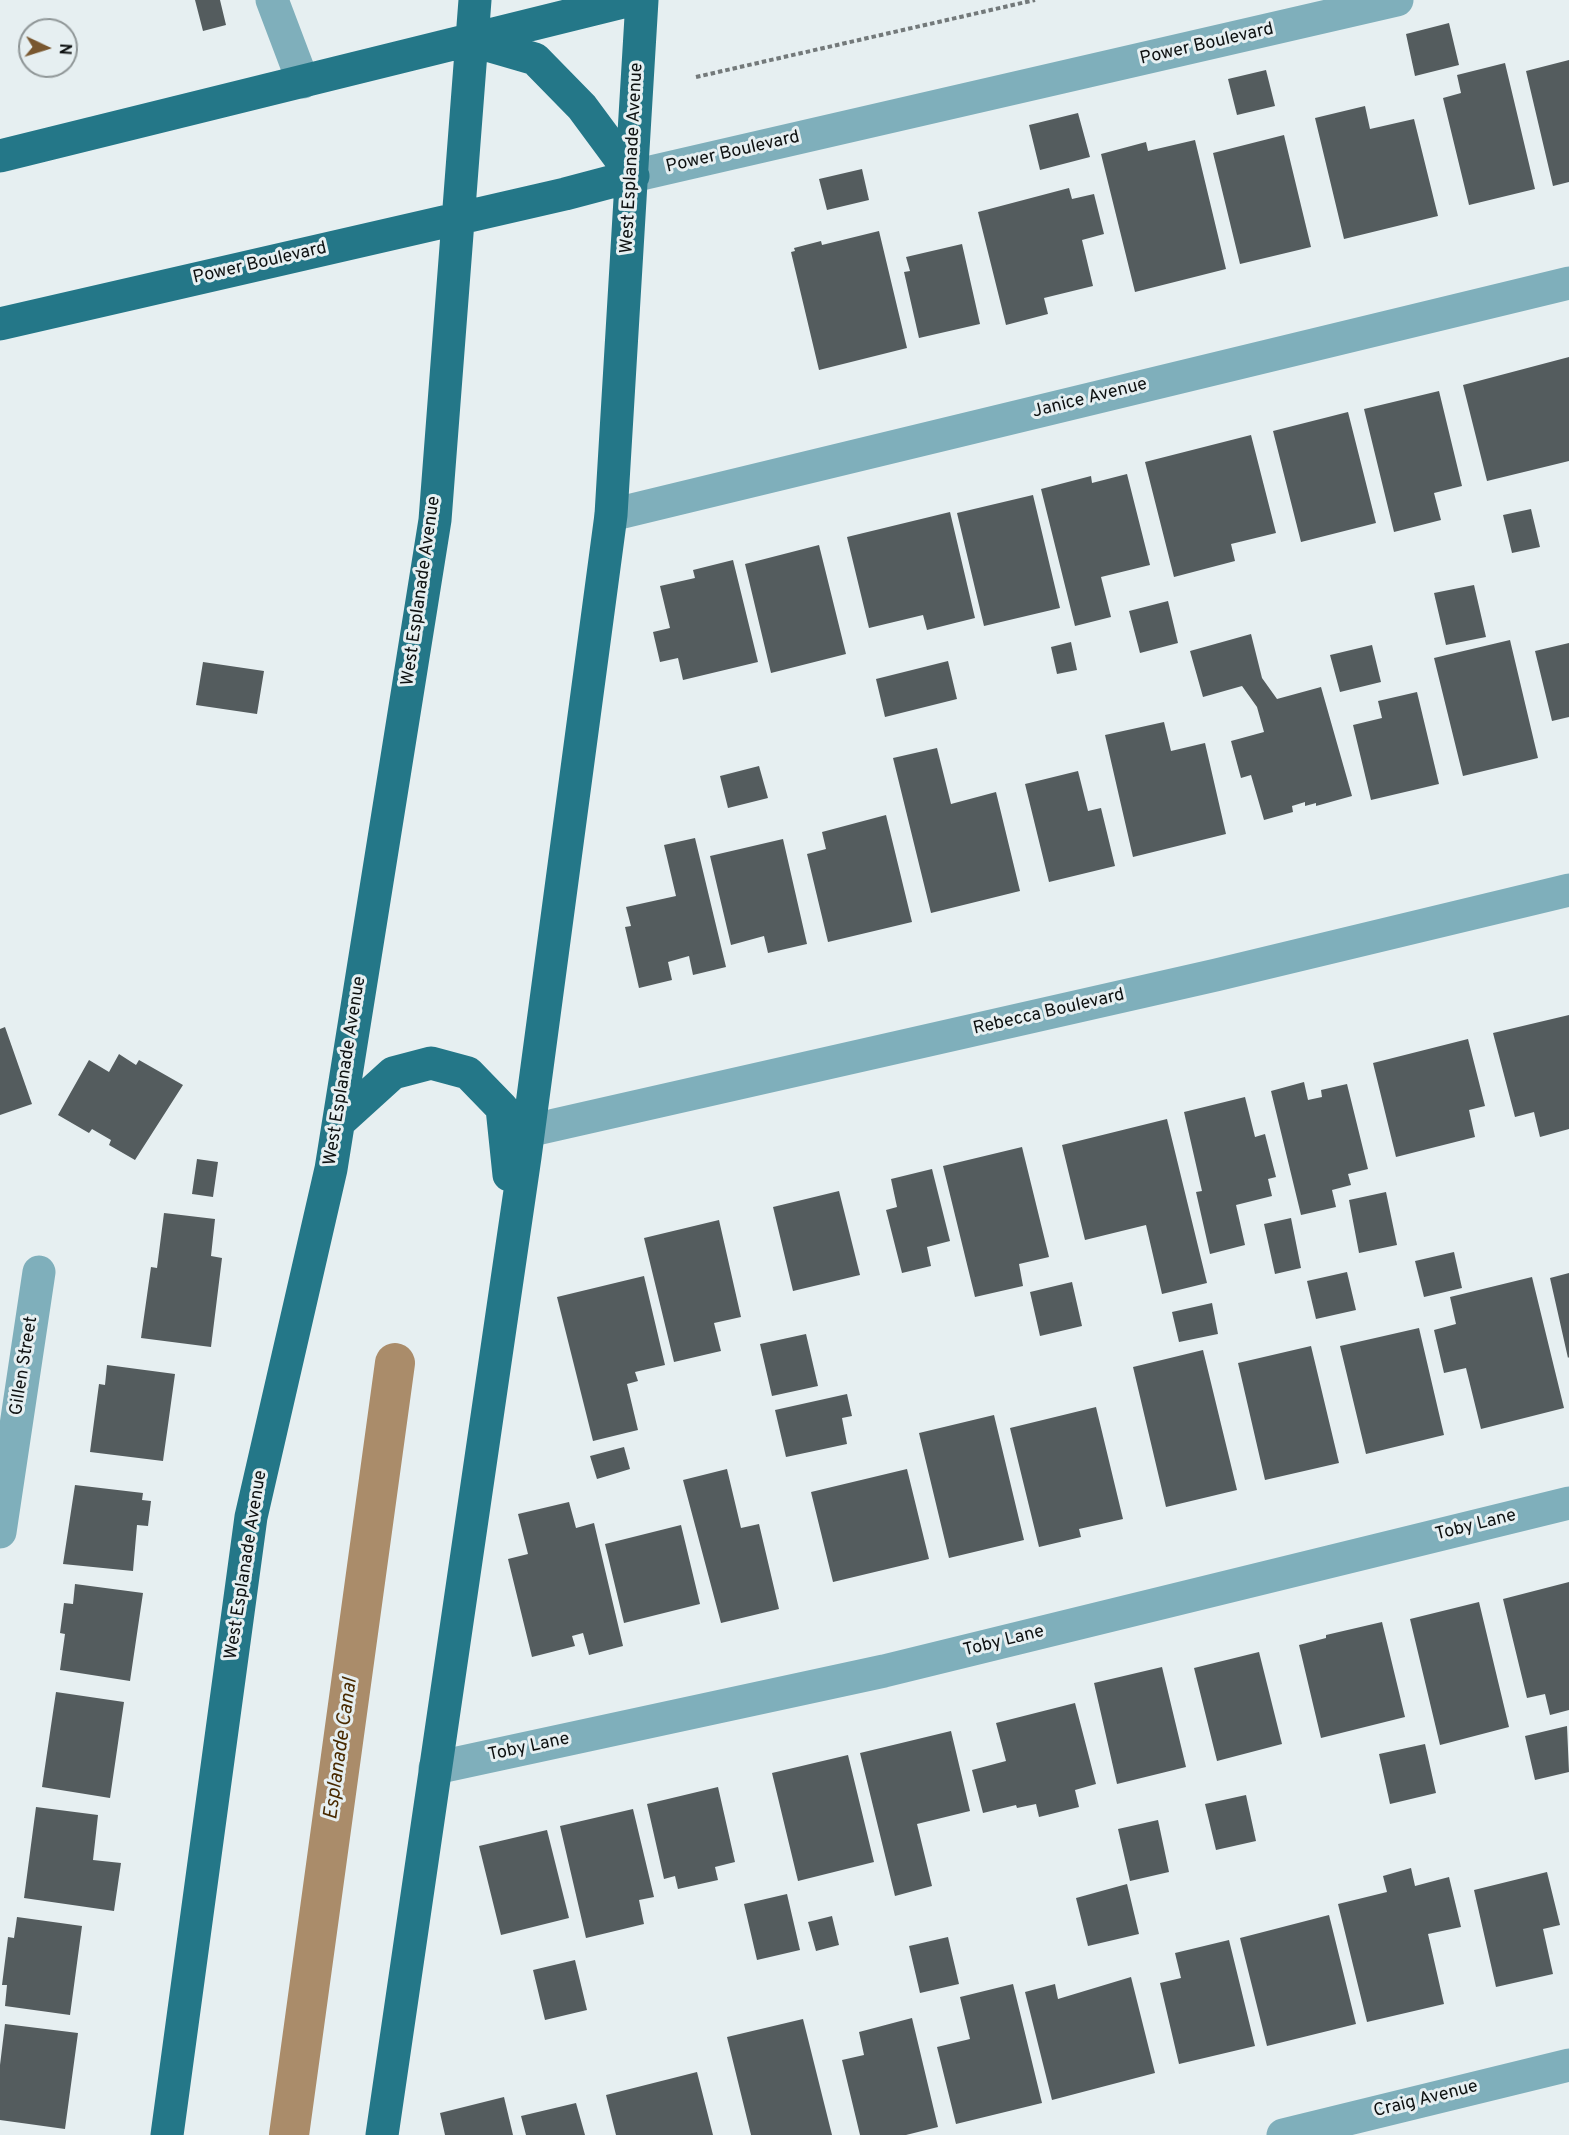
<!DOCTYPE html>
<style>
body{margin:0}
#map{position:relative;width:1569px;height:2135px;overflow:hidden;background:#e6eff1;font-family:Overpass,sans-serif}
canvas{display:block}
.north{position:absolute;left:18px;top:18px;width:60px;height:60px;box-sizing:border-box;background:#e6eff1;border:2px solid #8f9697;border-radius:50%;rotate:94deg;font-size:16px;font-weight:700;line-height:24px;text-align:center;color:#0d1010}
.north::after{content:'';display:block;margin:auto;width:21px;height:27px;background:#79572f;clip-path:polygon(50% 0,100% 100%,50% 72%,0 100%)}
</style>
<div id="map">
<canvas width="1569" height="2135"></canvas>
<div class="north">N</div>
</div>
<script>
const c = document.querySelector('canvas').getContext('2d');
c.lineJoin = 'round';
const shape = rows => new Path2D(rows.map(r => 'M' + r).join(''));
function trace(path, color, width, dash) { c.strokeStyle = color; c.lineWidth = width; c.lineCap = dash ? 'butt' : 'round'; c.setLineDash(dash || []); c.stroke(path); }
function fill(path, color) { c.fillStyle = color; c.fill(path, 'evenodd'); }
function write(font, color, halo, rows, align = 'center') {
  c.font = font + ' Overpass,sans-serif'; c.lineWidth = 6; c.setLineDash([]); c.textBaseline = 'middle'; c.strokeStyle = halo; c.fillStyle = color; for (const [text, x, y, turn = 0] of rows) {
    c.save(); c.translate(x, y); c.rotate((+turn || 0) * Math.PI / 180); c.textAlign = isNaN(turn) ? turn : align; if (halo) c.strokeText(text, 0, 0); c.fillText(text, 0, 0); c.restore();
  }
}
const canal = shape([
 [289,2135,395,1363]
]);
const building = shape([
 [195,0,220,0,226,25,203,31],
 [1449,23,1459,65,1415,76,1406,34],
 [1569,60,1569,182,1553,186,1526,71],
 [1505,63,1535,189,1469,205,1443,98,1461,93,1457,75],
 [1266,70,1275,106,1237,115,1228,79],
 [1365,106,1370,129,1414,119,1438,216,1344,239,1315,118],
 [1078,113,1090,157,1040,170,1029,125],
 [1284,135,1311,247,1240,264,1213,153],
 [1195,140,1226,269,1135,292,1101,154,1146,142,1148,151],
 [862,169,869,200,827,210,819,179],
 [1069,188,1072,199,1094,194,1104,234,1082,240,1093,286,1044,298,1048,314,1006,325,978,212],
 [879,231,907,348,819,370,791,252,795,251,794,248,821,241,822,245],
 [962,244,980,324,919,338,904,272,910,271,906,257],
 [1569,357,1569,461,1487,481,1463,385],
 [1439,391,1462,486,1434,493,1441,520,1394,532,1364,409],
 [1348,412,1376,523,1301,542,1273,431],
 [1251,435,1276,533,1231,544,1235,561,1174,577,1145,462],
 [1127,474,1150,565,1101,577,1111,617,1075,626,1041,489,1091,476,1092,483],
 [1033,495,1060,608,984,626,957,513],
 [1531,509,1540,547,1512,553,1503,515],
 [950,512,975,618,927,630,923,615,869,628,847,537],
 [819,545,846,654,771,673,745,564],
 [733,560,758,662,683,680,678,658,660,662,653,632,670,628,660,586,695,578,693,570],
 [1474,585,1486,637,1446,645,1434,593],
 [1168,601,1178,643,1140,653,1129,611],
 [1251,634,1262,678,1277,699,1321,687,1352,796,1316,806,1316,803,1305,806,1305,802,1292,806,1293,812,1264,820,1251,775,1241,778,1231,741,1264,732,1257,707,1242,686,1203,697,1190,651],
 [1510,640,1538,758,1463,776,1434,658],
 [1071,642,1077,670,1057,674,1051,647],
 [1569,643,1569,717,1552,721,1535,651],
 [1372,645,1381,682,1340,692,1330,655],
 [948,661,957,699,885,717,876,679],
 [203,662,264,671,257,714,196,705],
 [1417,692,1439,784,1371,800,1353,725,1382,718,1378,701],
 [1164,722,1171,751,1205,743,1226,834,1133,857,1105,735],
 [937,748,951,804,996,792,1020,891,931,913,893,758],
 [759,766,768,798,728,808,720,776],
 [1078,771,1088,811,1101,808,1115,866,1049,882,1025,784],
 [886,815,912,922,828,942,807,854,826,849,822,832],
 [695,838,726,967,693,975,689,956,668,962,672,980,639,988,625,927,631,926,626,907,676,896,664,845],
 [783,839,807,944,768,953,764,936,731,945,710,856],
 [1569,1015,1569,1129,1540,1137,1534,1112,1515,1117,1493,1033],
 [5,1027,32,1104,0,1115,0,1029],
 [1468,1039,1485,1106,1469,1110,1475,1137,1396,1157,1373,1063],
 [119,1054,136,1065,139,1060,183,1085,135,1160,109,1145,111,1140,92,1129,89,1133,58,1115,89,1060,109,1072],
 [1304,1082,1308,1100,1322,1097,1321,1090,1347,1084,1368,1169,1348,1174,1351,1185,1332,1190,1336,1207,1301,1215,1271,1091],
 [1245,1097,1255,1137,1265,1134,1276,1177,1268,1179,1272,1196,1236,1205,1245,1245,1210,1254,1196,1192,1202,1191,1184,1112],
 [1167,1119,1207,1283,1162,1294,1146,1225,1085,1240,1062,1145],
 [1022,1147,1049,1257,1019,1264,1023,1286,975,1297,943,1166],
 [197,1159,218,1162,213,1197,192,1194],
 [932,1169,950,1241,927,1247,931,1266,902,1273,886,1210,897,1207,891,1179],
 [839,1191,860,1275,793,1291,773,1207],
 [1386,1192,1397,1245,1359,1253,1349,1200],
 [164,1213,215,1219,211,1256,222,1258,211,1347,141,1338,151,1267,157,1268],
 [1291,1218,1301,1268,1275,1274,1264,1224],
 [719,1220,741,1317,714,1323,721,1351,674,1362,644,1238],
 [1454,1252,1462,1288,1424,1297,1415,1261],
 [1347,1272,1356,1310,1316,1319,1307,1281],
 [1569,1273,1569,1357,1568,1358,1550,1278],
 [644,1276,665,1365,635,1372,638,1381,627,1384,638,1430,593,1441,557,1297],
 [1532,1277,1564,1408,1481,1429,1466,1368,1444,1373,1434,1330,1456,1324,1450,1297],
 [1072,1282,1082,1326,1040,1336,1030,1292],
 [1212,1303,1218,1334,1179,1342,1172,1312],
 [1419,1328,1444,1435,1366,1454,1340,1346],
 [806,1334,818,1386,772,1396,760,1344],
 [1311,1346,1339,1463,1265,1480,1238,1363],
 [1203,1350,1237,1490,1166,1507,1133,1367],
 [107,1365,175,1374,163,1461,90,1452,99,1384,105,1385],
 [847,1394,852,1416,842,1418,847,1444,786,1457,775,1410],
 [1096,1407,1123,1519,1079,1529,1081,1537,1039,1547,1010,1428],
 [994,1415,1024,1540,949,1558,919,1433],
 [624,1447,630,1469,597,1479,590,1456],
 [727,1469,741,1528,759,1524,779,1609,721,1623,683,1480],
 [907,1469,929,1559,833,1582,811,1492],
 [75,1485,143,1493,142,1500,151,1501,148,1526,137,1525,133,1571,63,1564],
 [569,1502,576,1528,594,1523,623,1646,589,1655,583,1633,572,1636,575,1646,532,1657,508,1559,528,1554,518,1514],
 [681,1525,700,1604,624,1623,605,1544],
 [1569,1582,1569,1710,1550,1715,1545,1694,1527,1698,1503,1599],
 [75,1584,143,1593,130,1681,60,1670,65,1634,60,1633,64,1603,73,1604],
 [1479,1602,1509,1727,1440,1745,1410,1619],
 [1382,1622,1405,1717,1321,1738,1299,1645,1326,1638,1326,1635],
 [1259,1652,1282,1744,1217,1761,1194,1668],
 [1162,1667,1186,1767,1117,1784,1094,1683],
 [56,1692,124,1702,110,1798,42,1787],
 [1075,1703,1096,1784,1075,1790,1079,1807,1039,1817,1036,1804,1017,1808,1016,1805,983,1813,972,1770,1006,1761,996,1723],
 [1567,1726,1569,1772,1535,1780,1525,1736],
 [951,1731,970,1811,917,1824,932,1886,895,1896,860,1753],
 [1425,1744,1436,1793,1390,1804,1379,1754],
 [848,1755,874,1862,798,1881,772,1773],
 [718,1787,735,1862,715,1867,718,1880,678,1889,675,1876,664,1879,647,1804],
 [1246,1795,1256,1841,1216,1850,1205,1804],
 [36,1807,98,1815,93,1860,121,1863,114,1911,24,1898],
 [633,1809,654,1897,639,1900,644,1924,586,1938,560,1826],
 [1158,1820,1169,1872,1130,1881,1118,1829],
 [547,1830,569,1918,501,1935,479,1846],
 [1411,1868,1415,1886,1449,1877,1461,1927,1428,1934,1444,2004,1367,2022,1338,1904,1387,1892,1383,1876],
 [1547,1872,1560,1925,1543,1929,1553,1974,1496,1987,1474,1890],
 [1127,1884,1139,1934,1088,1946,1076,1898],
 [787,1894,800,1950,757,1960,744,1904],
 [1329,1915,1356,2024,1267,2046,1240,1938],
 [832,1916,839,1945,816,1951,808,1922],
 [17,1917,82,1926,70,2015,5,2006,7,1985,2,1985,8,1937,14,1938],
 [948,1937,959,1984,920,1993,909,1946],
 [1229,1940,1255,2046,1179,2064,1160,1983,1181,1978,1175,1953],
 [575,1960,587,2010,545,2020,533,1970],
 [1131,1977,1155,2073,1052,2100,1025,1992,1055,1984,1058,1999],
 [1013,1984,1042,2103,956,2124,937,2047,970,2039,960,1997],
 [912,2018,938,2127,906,2135,860,2135,842,2060,864,2055,859,2032],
 [803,2019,832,2135,751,2135,727,2037],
 [5,2024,78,2033,65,2129,0,2120,0,2065],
 [697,2072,713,2135,616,2135,606,2095],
 [504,2097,513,2135,445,2135,440,2113],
 [576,2103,585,2135,526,2135,521,2116]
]);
const path = shape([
 [696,77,1035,0]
]);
const minor = shape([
 [272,0,303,82],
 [633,176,1397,0],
 [611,515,1569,283],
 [528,1131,1216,975,1569,890],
 [0,1532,39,1272],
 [435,1768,884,1671,1569,1503],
 [1283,2135,1569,2065]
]);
const major = shape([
 [473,41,535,59,582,107,633,176],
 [0,156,631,0],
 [0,324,565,194,633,176],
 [339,1122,393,1073,431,1063,468,1073,502,1108,509,1175],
 [167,2135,251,1517,331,1169,435,520,475,0],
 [382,2135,525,1157,611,515,642,0]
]);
const streetNames = [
 ["Power Boulevard",1207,45,-13],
 ["Power Boulevard",733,153,-13],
 ["West Esplanade Avenue",633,158,-87],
 ["Power Boulevard",260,264,-13],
 ["Janice Avenue",1090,399,-14],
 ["West Esplanade Avenue",422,591,-82],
 ["Rebecca Boulevard",1049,1013,-13],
 ["West Esplanade Avenue",346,1071,-81],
 ["Gillen Street",25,1366,-81],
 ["Toby Lane",1476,1526,-14],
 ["West Esplanade Avenue",247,1565,-81],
 ["Toby Lane",1004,1642,-14],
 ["Toby Lane",529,1748,-12],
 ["Craig Avenue",1426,2100,-14]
];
const waterNames = [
 ["Esplanade Canal",342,1749,-82]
];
trace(canal, '#aa8c6a', 40);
fill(building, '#545c5e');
trace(path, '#73797a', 4, [4.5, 3]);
trace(minor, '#7fafbb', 33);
trace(major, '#247788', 33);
write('18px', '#0d1010', '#e6eff1', streetNames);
write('italic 20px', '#482a00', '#e6eff1', waterNames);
</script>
